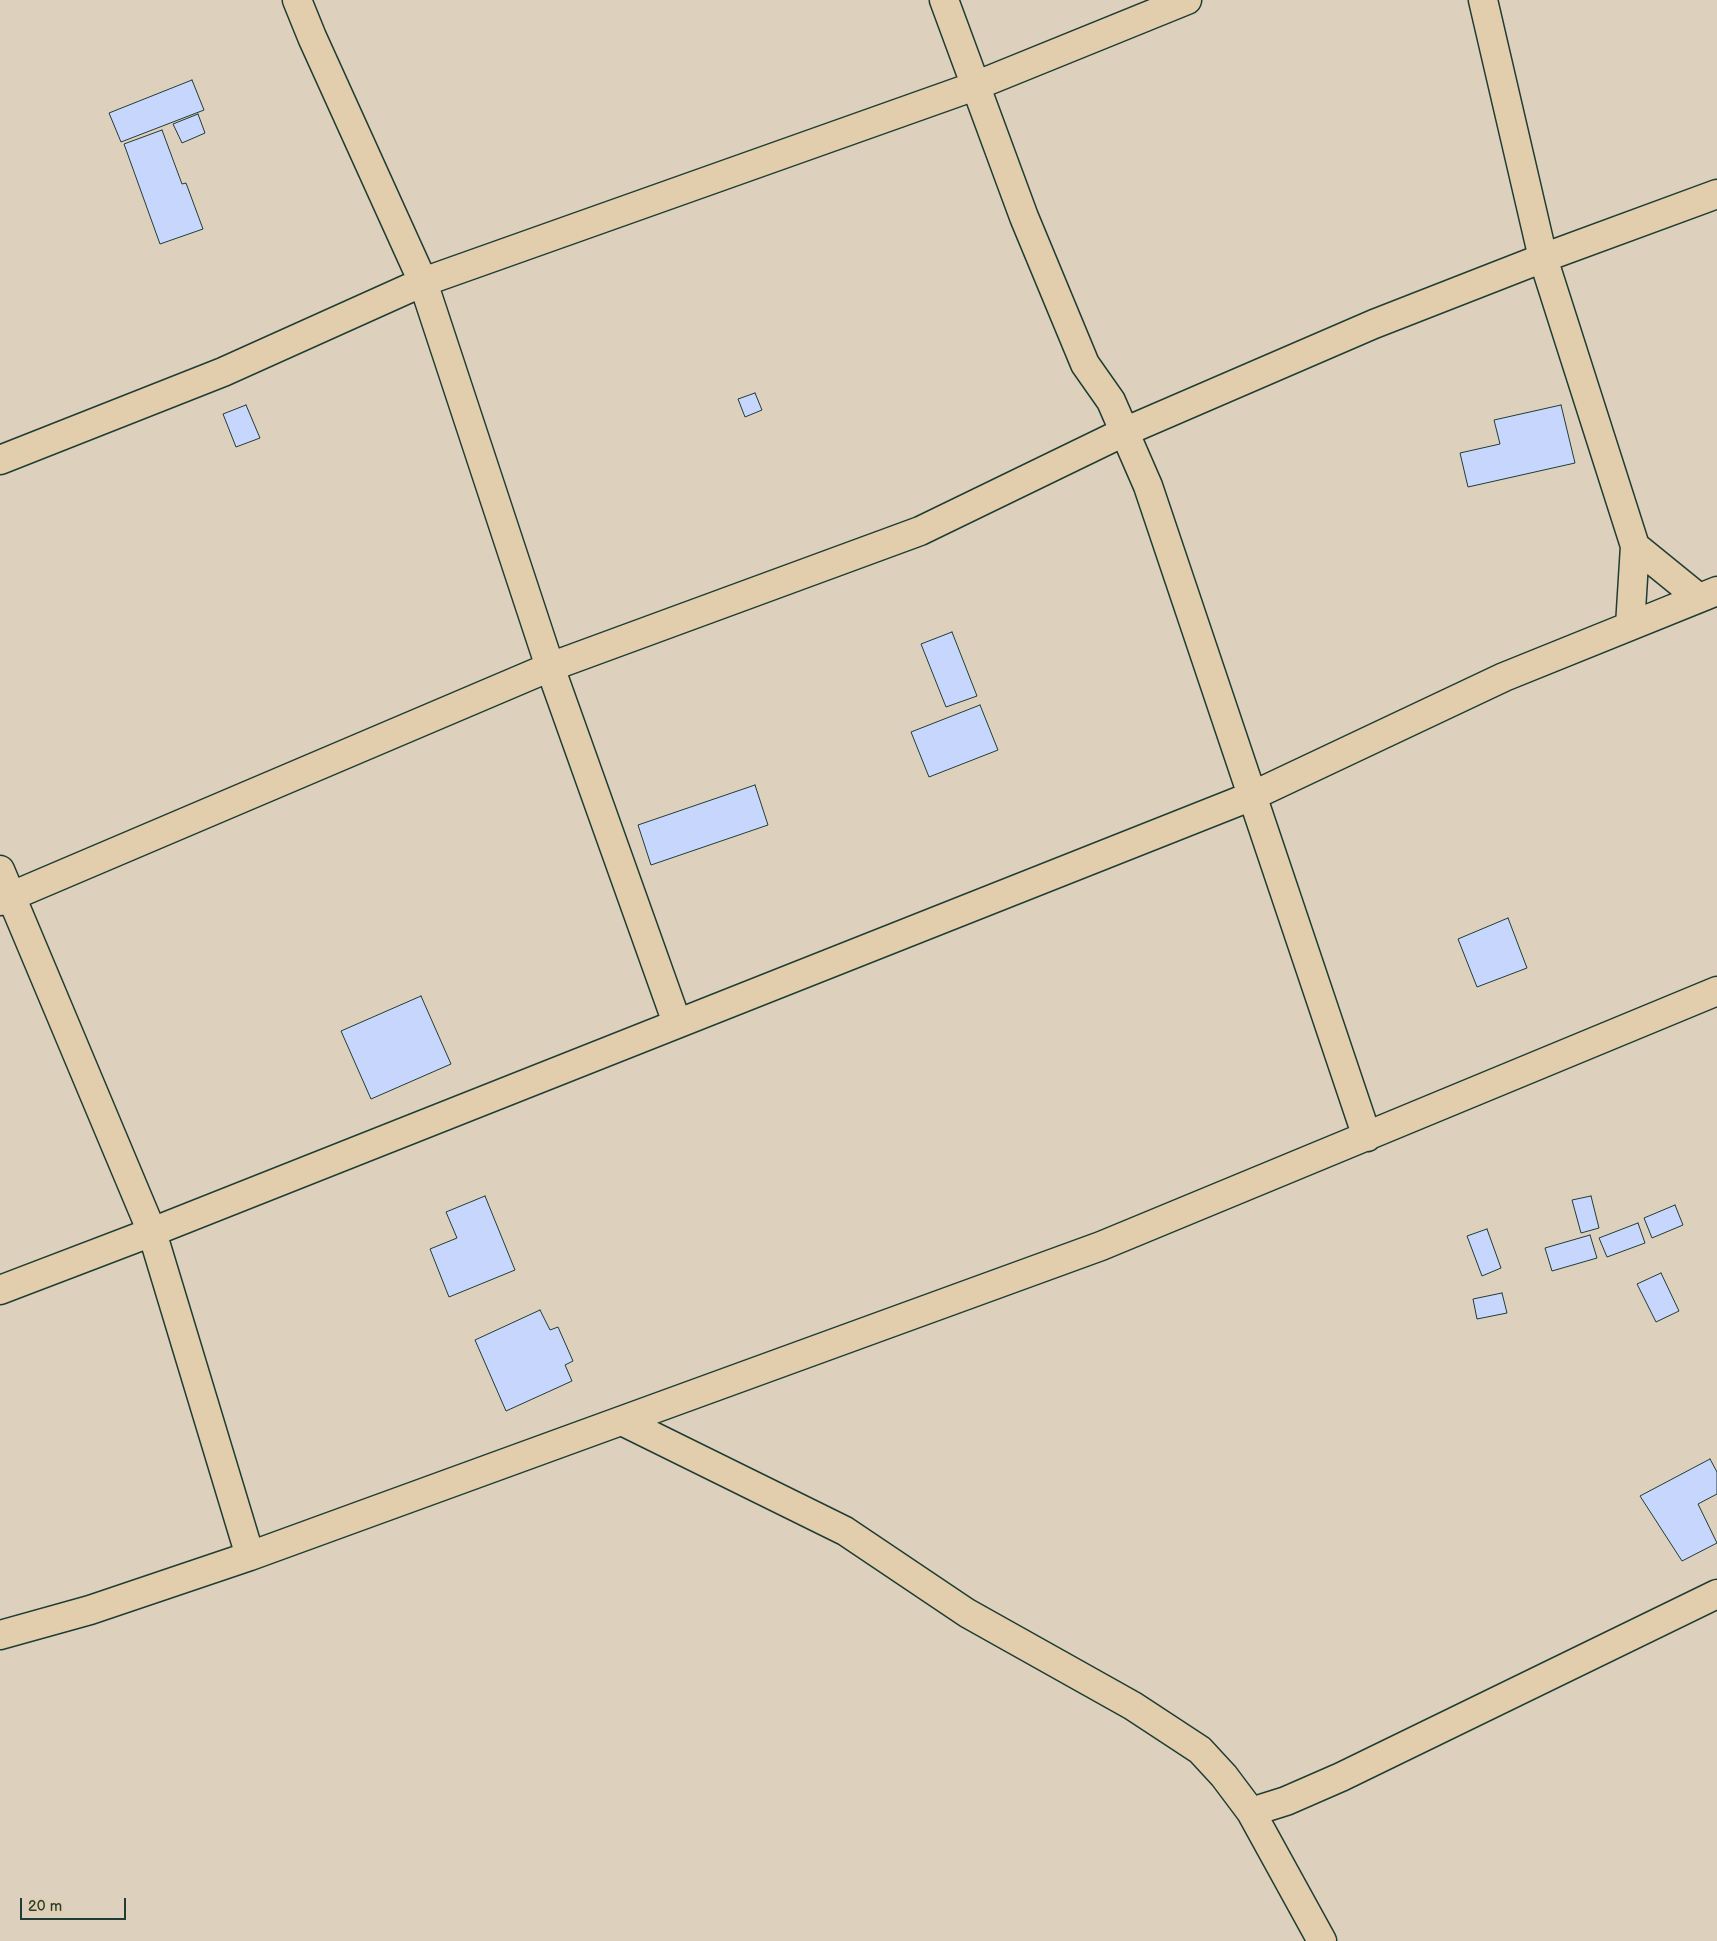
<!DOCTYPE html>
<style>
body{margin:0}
#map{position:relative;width:1717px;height:1941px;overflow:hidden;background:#ddd0bd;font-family:"Balsamiq Sans",sans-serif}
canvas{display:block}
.scale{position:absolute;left:20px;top:1898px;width:106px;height:22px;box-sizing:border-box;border:2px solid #1f3d34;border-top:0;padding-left:6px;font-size:15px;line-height:18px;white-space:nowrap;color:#1f3d34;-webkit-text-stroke:4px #e2cead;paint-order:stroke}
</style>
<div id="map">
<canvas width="1717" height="1941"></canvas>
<div class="scale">20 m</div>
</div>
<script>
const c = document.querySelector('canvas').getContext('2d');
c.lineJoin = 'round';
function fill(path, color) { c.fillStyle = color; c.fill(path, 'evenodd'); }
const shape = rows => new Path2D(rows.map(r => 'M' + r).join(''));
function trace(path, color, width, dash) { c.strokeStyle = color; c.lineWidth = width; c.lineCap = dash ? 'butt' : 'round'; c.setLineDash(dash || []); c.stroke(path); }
const building = shape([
 [192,80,204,110,121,142,109,113,192,80],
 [198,114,205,133,182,143,173,124,198,114],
 [162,130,182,184,186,183,203,229,160,244,124,144,162,130],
 [755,393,762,410,745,417,738,399,755,393],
 [246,405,260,438,236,447,223,414,246,405],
 [1561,405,1575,463,1468,487,1460,453,1500,444,1494,420,1561,405],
 [952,632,977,696,946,707,921,644,952,632],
 [980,705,998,750,929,777,911,732,980,705],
 [755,785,768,825,651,865,638,825,755,785],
 [1508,918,1527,968,1477,987,1458,939,1508,918],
 [421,996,451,1064,371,1099,341,1031,421,996],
 [485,1196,515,1270,449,1297,430,1249,457,1238,446,1212,485,1196],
 [1591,1196,1599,1228,1581,1233,1572,1200,1591,1196],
 [1675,1205,1683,1225,1652,1238,1644,1218,1675,1205],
 [1638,1223,1645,1243,1607,1257,1599,1238,1638,1223],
 [1487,1229,1501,1268,1482,1276,1467,1236,1487,1229],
 [1590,1235,1597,1258,1552,1271,1545,1248,1590,1235],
 [1661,1273,1679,1311,1656,1322,1637,1284,1661,1273],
 [1502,1293,1507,1313,1477,1319,1473,1299,1502,1293],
 [540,1310,550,1330,558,1327,573,1361,565,1365,572,1381,506,1411,475,1340,540,1310],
 [1710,1459,1717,1472,1717,1494,1698,1504,1717,1543,1682,1561,1640,1496,1710,1459]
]);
const street = shape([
 [297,0,312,37,423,282,550,667,677,1023],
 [944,0,1024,217,1085,364,1111,401,1148,486,1367,1137],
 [1483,0,1543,258,1635,546,1630,626],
 [0,460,223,372,423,282,975,86,1187,0],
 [1635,546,1699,598],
 [0,870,152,1232,250,1556],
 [0,901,550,667,920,531,1124,432,1374,324,1543,258,1717,194],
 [0,1290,152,1232,1252,796,1504,677,1717,591],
 [622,1421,845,1531,967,1613,1133,1706,1200,1750,1224,1776,1251,1812,1322,1941],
 [0,1635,90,1610,250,1556,1101,1246,1717,991],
 [1251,1812,1286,1801,1341,1777,1717,1594]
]);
fill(building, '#c7d6fd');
trace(building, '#1f3d34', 1);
trace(street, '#1f3d34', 31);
trace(street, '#e2cead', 28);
</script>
